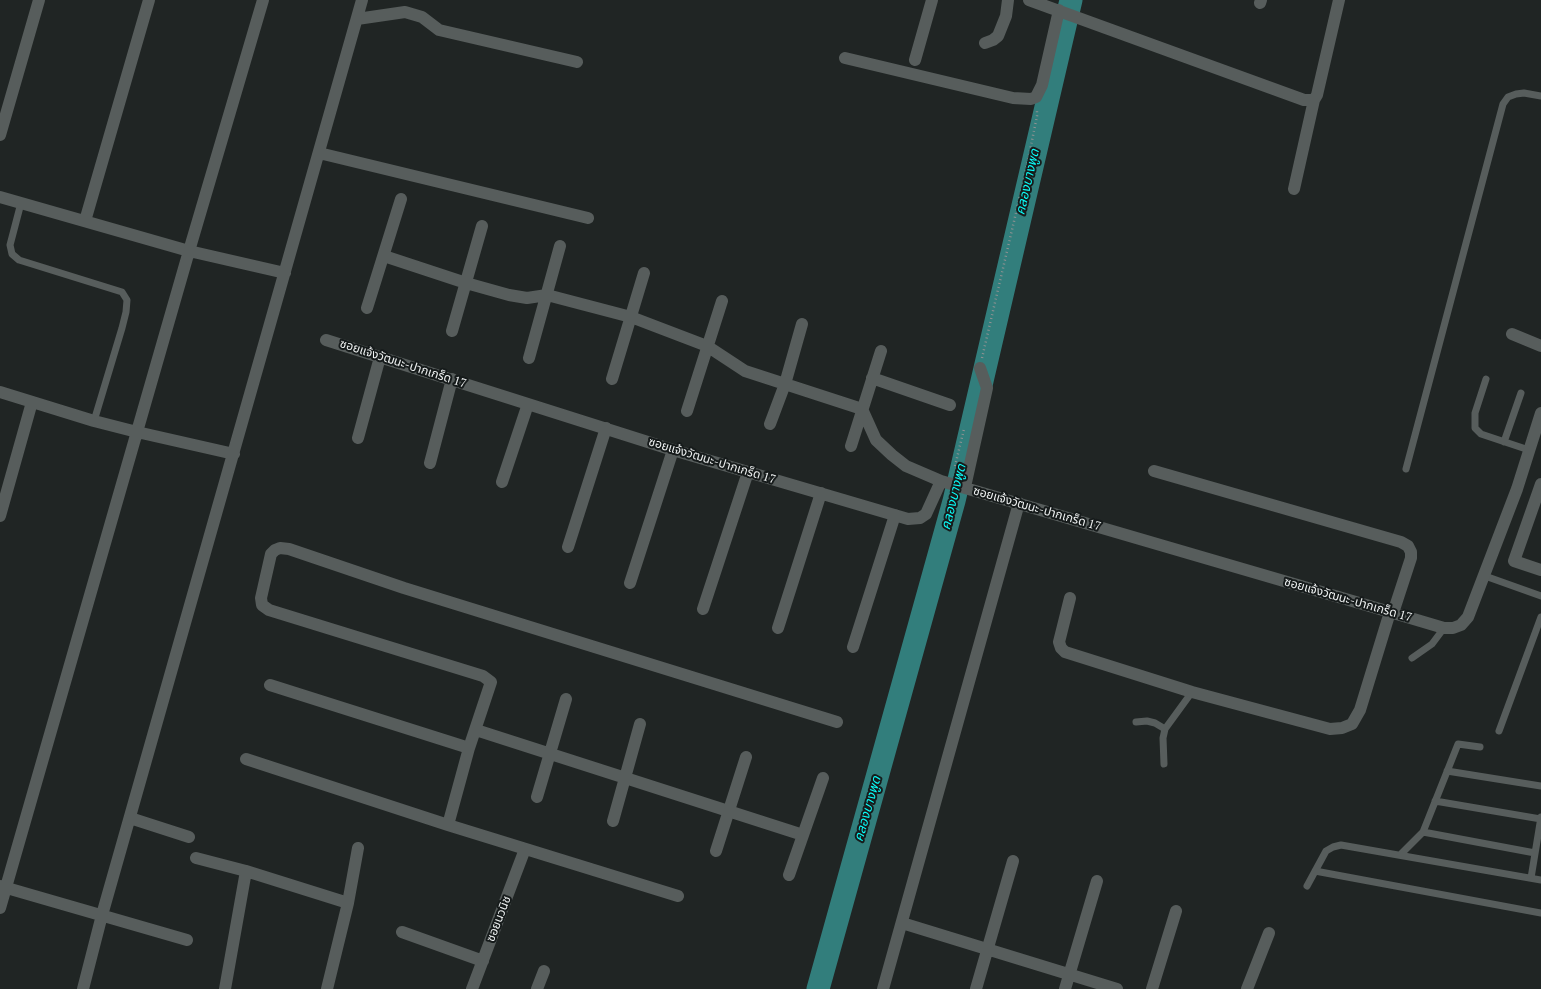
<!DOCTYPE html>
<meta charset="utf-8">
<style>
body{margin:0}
canvas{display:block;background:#202524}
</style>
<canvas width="1541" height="989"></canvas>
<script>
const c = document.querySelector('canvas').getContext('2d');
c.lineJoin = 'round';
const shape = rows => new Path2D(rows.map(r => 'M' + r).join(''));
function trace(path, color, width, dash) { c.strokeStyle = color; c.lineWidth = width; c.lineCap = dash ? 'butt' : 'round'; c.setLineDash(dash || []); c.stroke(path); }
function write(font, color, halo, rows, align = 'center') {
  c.font = font + ' "PT Serif","Noto Sans Thai",serif'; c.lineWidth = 4; c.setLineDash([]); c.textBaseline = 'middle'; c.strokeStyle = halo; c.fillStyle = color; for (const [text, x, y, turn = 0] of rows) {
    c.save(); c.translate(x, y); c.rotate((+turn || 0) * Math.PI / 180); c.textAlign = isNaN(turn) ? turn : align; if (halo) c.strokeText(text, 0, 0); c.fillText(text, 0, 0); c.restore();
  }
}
const river = shape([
 [818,989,954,501,1071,0]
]);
const path = shape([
 [982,358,1026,170,1037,116,1037,109],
 [955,466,964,429]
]);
const lane = shape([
 [21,203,10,245,12,254,19,260,122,292,127,300,126,312,122,328,94,421],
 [1486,379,1475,413,1475,428,1481,434,1529,450],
 [1504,442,1521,393],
 [1406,469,1503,104,1508,97,1516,94,1524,93,1541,96],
 [1485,576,1541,596],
 [1412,658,1432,644,1444,628],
 [1136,722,1147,721,1155,723,1165,729],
 [1499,731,1541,617],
 [1164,764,1163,738,1165,729,1192,692],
 [1447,771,1541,786],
 [1435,801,1541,819],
 [1423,832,1535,853],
 [1400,855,1423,832,1458,744,1480,747],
 [1315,871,1541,913],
 [1531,878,1541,817],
 [1307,886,1326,851,1333,847,1341,845,1541,880]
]);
const street = shape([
 [1029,0,1304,100,1314,100],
 [1260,3,1261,0],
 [357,19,405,12,422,17,439,30,577,62],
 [985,43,993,40,998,36,1006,16,1008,0],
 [845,58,1013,98,1031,99,1036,97,1042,85,1059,10],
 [915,60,932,0],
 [0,135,39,0],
 [319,153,588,218],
 [1294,189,1314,100,1317,95,1339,0],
 [0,197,189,251,285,273],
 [85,221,149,0],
 [384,256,466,283,509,295,527,298,547,295,631,317,707,346,745,371,862,409,876,440,892,455,906,466,941,481],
 [367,308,401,199],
 [452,331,482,226],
 [1512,334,1541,346],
 [326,340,673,450,908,519,920,518,926,514,941,481,1390,612,1444,628,1453,628,1461,625,1468,617,1517,489,1541,413],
 [529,358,560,246],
 [872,378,950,405],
 [612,379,644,273],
 [0,392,94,421,137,432,234,454],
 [687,411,722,301],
 [770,424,785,384,802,324],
 [358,438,380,357],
 [851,446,881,351],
 [430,463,452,379],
 [1154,471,1401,542,1408,546,1411,552,1411,558,1393,613],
 [502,482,528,404],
 [1541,484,1514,561,1541,570],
 [965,487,987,388,980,368],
 [0,516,32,402],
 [568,547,606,428],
 [630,583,673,450],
 [1070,598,1059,642,1061,648,1065,652,1192,692,1330,729,1342,728,1352,724,1360,710,1390,612],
 [703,609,748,472],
 [778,628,821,493],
 [853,647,895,515],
 [270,685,469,748],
 [476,730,803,835],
 [246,759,448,825,678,896],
 [537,797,566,699],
 [130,818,189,837],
 [613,821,640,724],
 [448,825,469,748,491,682,483,676,269,610,262,605,261,598,271,554,275,550,280,548,289,549,404,588,837,722],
 [716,851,746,757],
 [196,858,246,871,348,903],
 [789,875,823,778],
 [0,886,187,940],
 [0,908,189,251,263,0],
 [902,923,1117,989],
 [402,932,483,961],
 [83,989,102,915,362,0],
 [225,989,246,871],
 [327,989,348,903,358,848],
 [472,989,525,849],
 [537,989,544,971],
 [883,989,1019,503],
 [976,989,1013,861],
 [1065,989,1097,881],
 [1152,989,1176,911],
 [1247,989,1269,933]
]);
const streetNames = [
 ["ซอยแจ้งวัฒนะ-ปากเกร็ด 17",403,364,18],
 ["ซอยแจ้งวัฒนะ-ปากเกร็ด 17",712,461,17],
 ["ซอยแจ้งวัฒนะ-ปากเกร็ด 17",1037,509,16],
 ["ซอยแจ้งวัฒนะ-ปากเกร็ด 17",1348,600,16],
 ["ซอยนวนิช",499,919,-69]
];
const waterNames = [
 ["คลองบางพูด",1028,182,-77],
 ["คลองบางพูด",954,497,-76],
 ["คลองบางพูด",868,809,-74]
];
trace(river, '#327e7c', 23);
trace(path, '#8e9292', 2.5, [1, 3]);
trace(lane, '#575d5c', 7);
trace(street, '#575d5c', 12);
write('12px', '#eef1f1', '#161b1b', streetNames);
write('italic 13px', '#0afdf8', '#161b1b', waterNames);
</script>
